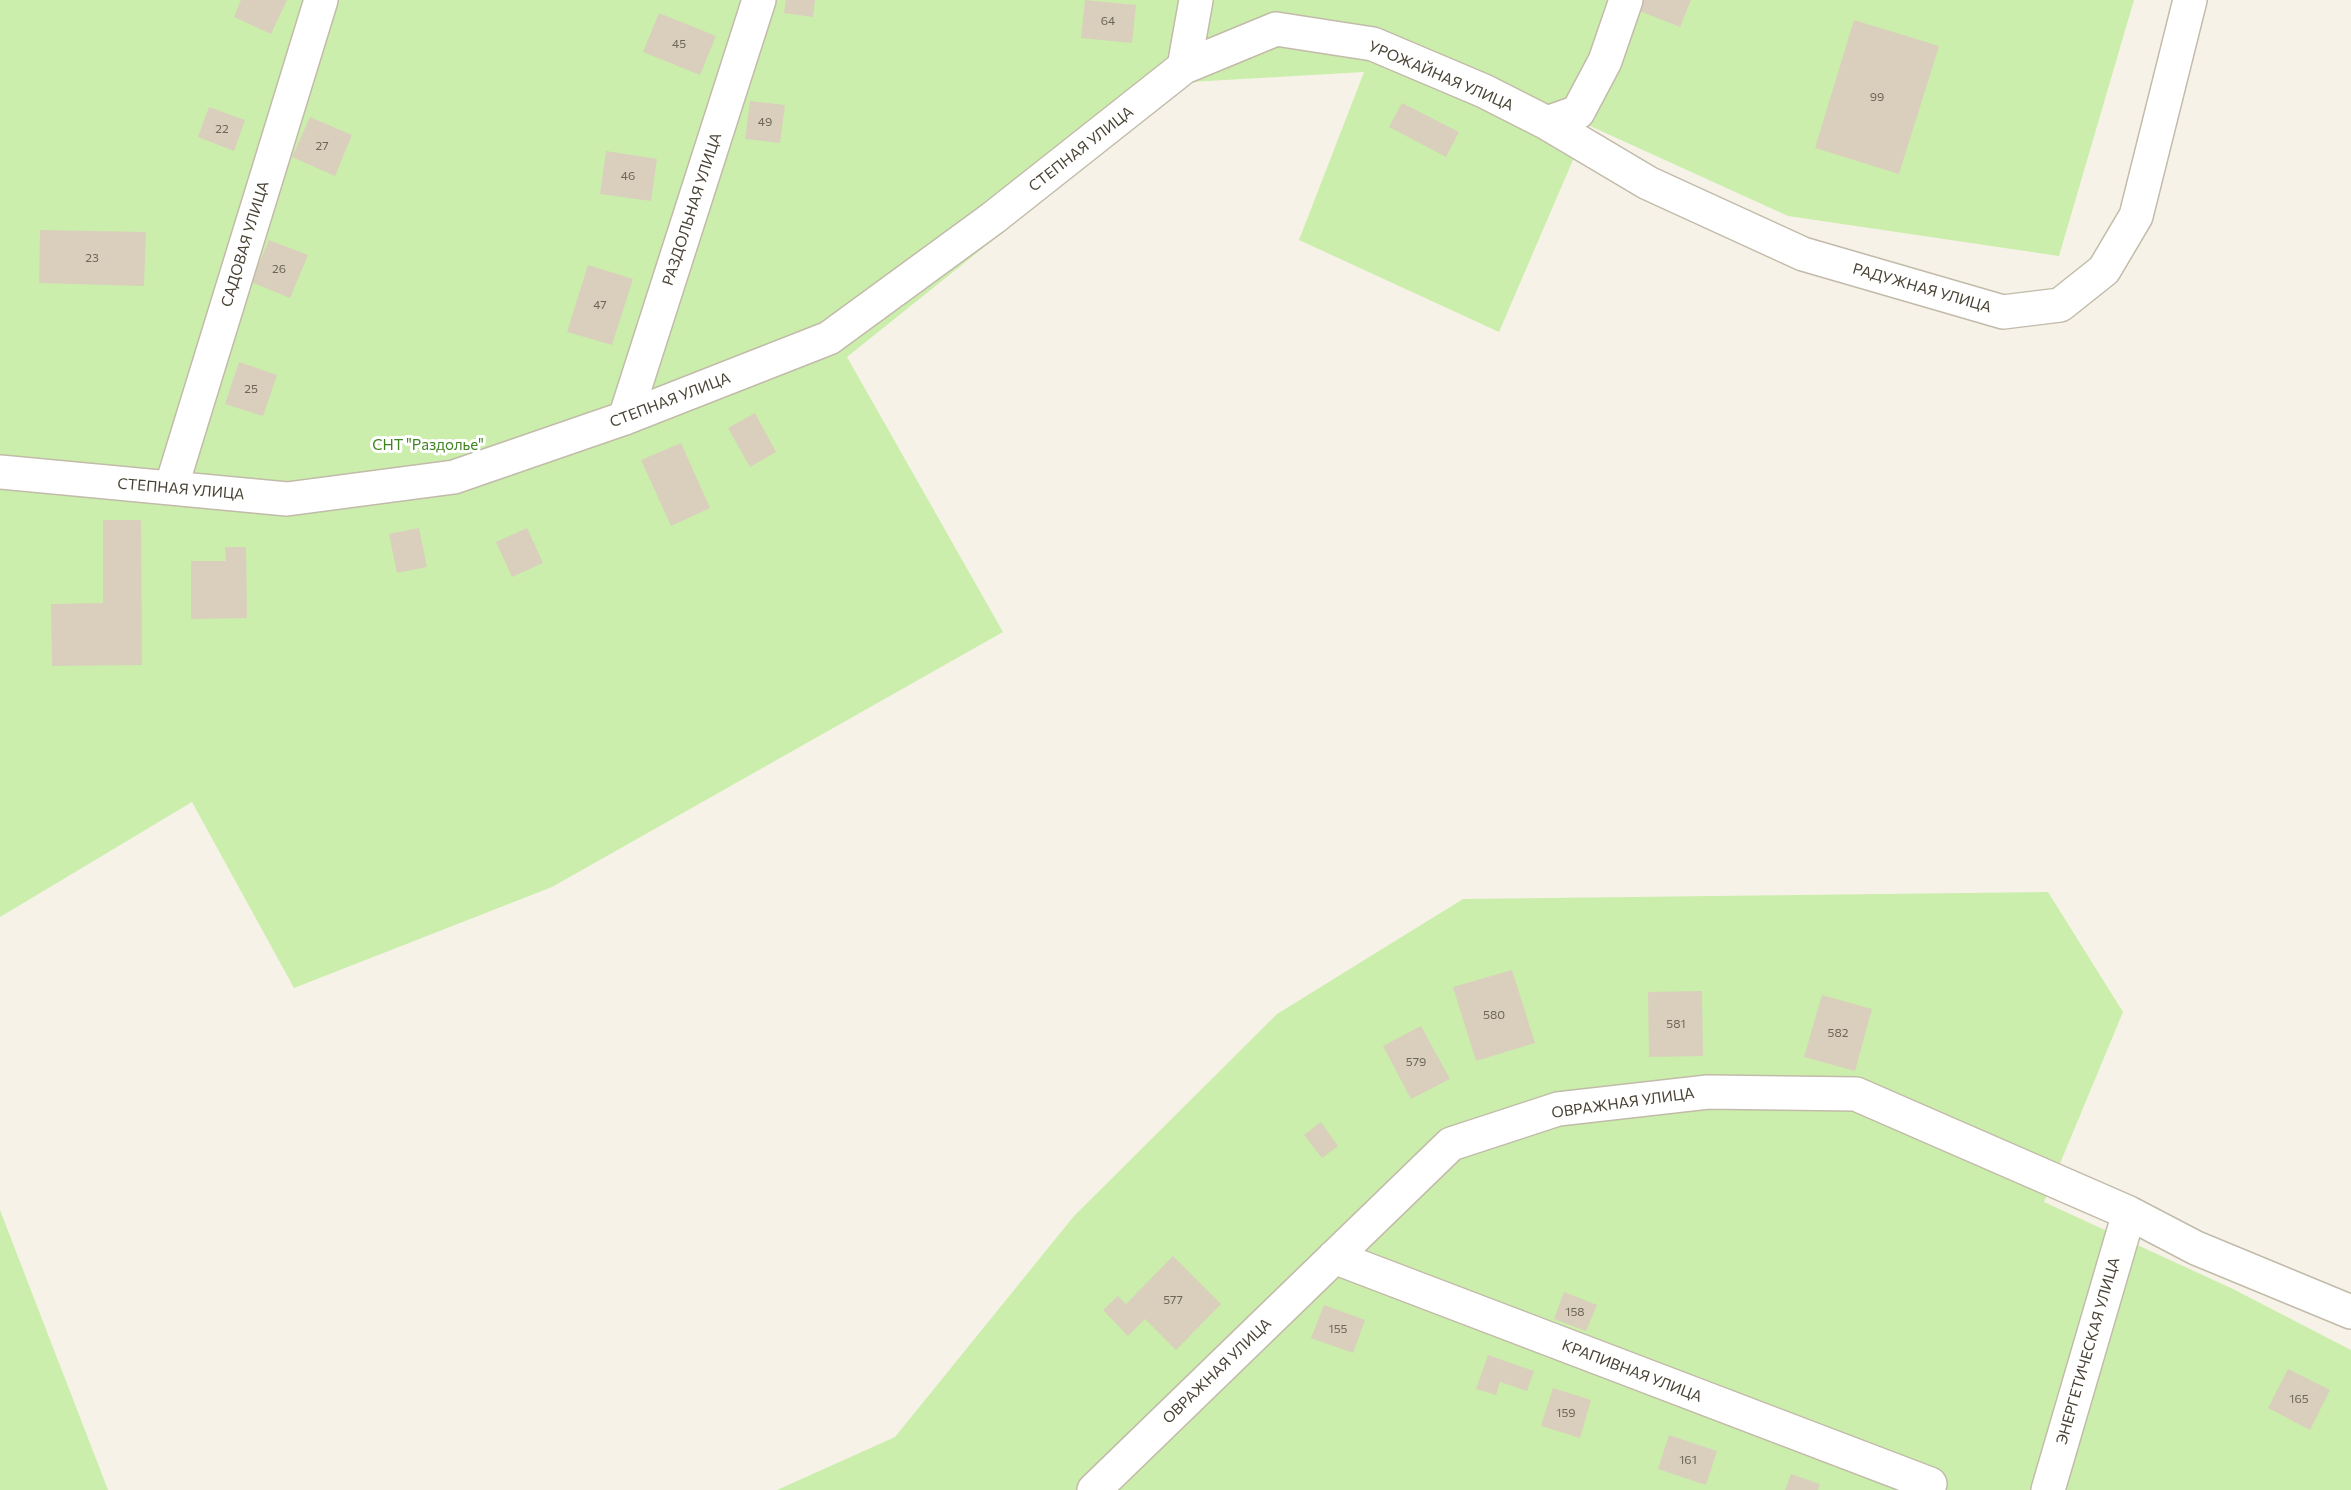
<!DOCTYPE html>
<meta charset="utf-8">
<style>
body{margin:0}
canvas{display:block;background:#f6f2e8}
</style>
<canvas width="2351" height="1490"></canvas>
<script>
const c = document.querySelector('canvas').getContext('2d');
c.lineJoin = 'round';
function fill(path, color) { c.fillStyle = color; c.fill(path, 'evenodd'); }
const shape = rows => new Path2D(rows.map(r => 'M' + r).join(''));
function trace(path, color, width, dash) { c.strokeStyle = color; c.lineWidth = width; c.lineCap = dash ? 'butt' : 'round'; c.setLineDash(dash || []); c.stroke(path); }
function write(font, color, halo, rows, align = 'center') {
  c.font = font + ' Commissioner,sans-serif'; c.lineWidth = 6; c.setLineDash([]); c.textBaseline = 'middle'; c.strokeStyle = halo; c.fillStyle = color; for (const [text, x, y, turn = 0] of rows) {
    c.save(); c.translate(x, y); c.rotate((+turn || 0) * Math.PI / 180); c.textAlign = isNaN(turn) ? turn : align; if (halo) c.strokeText(text, 0, 0); c.fillText(text, 0, 0); c.restore();
  }
}
const green = shape([
 [0,0,2134,0,2059,256,1788,216,1588,125,1499,332,1299,240,1364,72,1190,82,847,357,1003,632,552,887,294,988,192,802,0,917],
 [2048,892,2123,1012,2044,1202,2233,1289,2351,1350,2351,1490,777,1490,895,1437,1074,1216,1277,1014,1463,899],
 [0,1210,108,1490,0,1490]
]);
const building = shape([
 [241,0,287,0,271,34,234,17],
 [786,0,815,0,813,17,784,13],
 [1085,0,1136,5,1132,43,1081,38],
 [1642,0,1691,0,1680,27,1637,10],
 [659,13,716,36,700,75,643,52],
 [1854,20,1939,46,1899,174,1815,148],
 [750,101,785,105,780,143,745,139],
 [1402,103,1459,132,1446,157,1389,127],
 [209,107,245,120,234,151,198,137],
 [310,117,352,135,335,176,292,157],
 [606,151,657,159,651,201,600,194],
 [40,230,146,232,144,286,39,283],
 [269,240,308,255,290,298,251,282],
 [588,265,633,279,612,345,567,332],
 [239,362,277,375,263,416,225,404],
 [755,413,776,452,750,467,728,428],
 [681,443,710,508,671,526,641,460],
 [103,520,141,520,142,665,52,666,51,604,103,603],
 [419,528,427,567,397,573,389,534],
 [527,528,543,563,512,577,496,542],
 [225,547,246,547,247,618,191,619,191,561,226,561],
 [1512,970,1535,1043,1476,1061,1453,987],
 [1702,991,1703,1056,1649,1057,1648,992],
 [1822,995,1872,1009,1855,1071,1804,1057],
 [1421,1026,1450,1079,1411,1099,1383,1046],
 [1321,1122,1338,1146,1322,1158,1304,1135],
 [1173,1256,1221,1304,1176,1350,1145,1319,1128,1336,1103,1310,1118,1296,1126,1304],
 [1564,1292,1597,1305,1586,1331,1554,1319],
 [1324,1305,1365,1320,1353,1353,1311,1338],
 [1488,1355,1534,1371,1527,1391,1500,1382,1496,1395,1476,1389],
 [2288,1369,2330,1390,2310,1430,2268,1408],
 [1553,1388,1591,1400,1580,1438,1541,1426],
 [1669,1435,1717,1451,1706,1485,1658,1469],
 [1791,1474,1820,1484,1818,1490,1785,1490]
]);
const street = shape([
 [1184,67,1276,29,1373,44,1484,91,1547,123,1578,112,1605,61,1626,0],
 [1547,123,1648,183,1803,254,2003,312,2060,305,2104,270,2136,216,2190,0],
 [625,418,759,0],
 [0,472,287,499,454,477,625,418,829,338,993,218,1184,67,1196,0],
 [171,488,321,0],
 [1334,1257,1930,1484],
 [1094,1490,1451,1144,1558,1109,1708,1092,1856,1094,2129,1213,2196,1248,2351,1312],
 [2048,1490,2129,1213]
]);
const numberNames = [
 ["64",1108,21],
 ["45",679,44],
 ["99",1877,97],
 ["49",765,122],
 ["22",222,129],
 ["27",322,146],
 ["46",628,176],
 ["23",92,258],
 ["26",279,269],
 ["47",600,305],
 ["25",251,389],
 ["580",1494,1015],
 ["581",1676,1024],
 ["582",1838,1033],
 ["579",1416,1062],
 ["577",1173,1300],
 ["158",1575,1312],
 ["155",1338,1329],
 ["165",2299,1399],
 ["159",1566,1413],
 ["161",1688,1460]
];
const streetNames = [
 ["УРОЖАЙНАЯ УЛИЦА",1441,76,23],
 ["СТЕПНАЯ УЛИЦА",1081,149,-38],
 ["РАЗДОЛЬНАЯ УЛИЦА",692,209,-72],
 ["САДОВАЯ УЛИЦА",245,244,-73],
 ["РАДУЖНАЯ УЛИЦА",1922,288,16],
 ["СТЕПНАЯ УЛИЦА",670,400,-21],
 ["СТЕПНАЯ УЛИЦА",181,489,5],
 ["ОВРАЖНАЯ УЛИЦА",1623,1103,-8],
 ["ЭНЕРГЕТИЧЕСКАЯ УЛИЦА",2088,1351,-74],
 ["ОВРАЖНАЯ УЛИЦА",1217,1371,-44],
 ["КРАПИВНАЯ УЛИЦА",1632,1371,21]
];
const parkNames = [
 ["СНТ \"Раздолье\"",428,445]
];
fill(green, '#cceeac');
fill(building, '#d9cfbc');
trace(street, '#c2bba9', 36);
trace(street, '#fff', 33);
write('12px', '#6e6657', null, numberNames);
write('15px', '#4a4335', '#fff', streetNames);
write('15px', '#408321', '#fff', parkNames);
</script>
